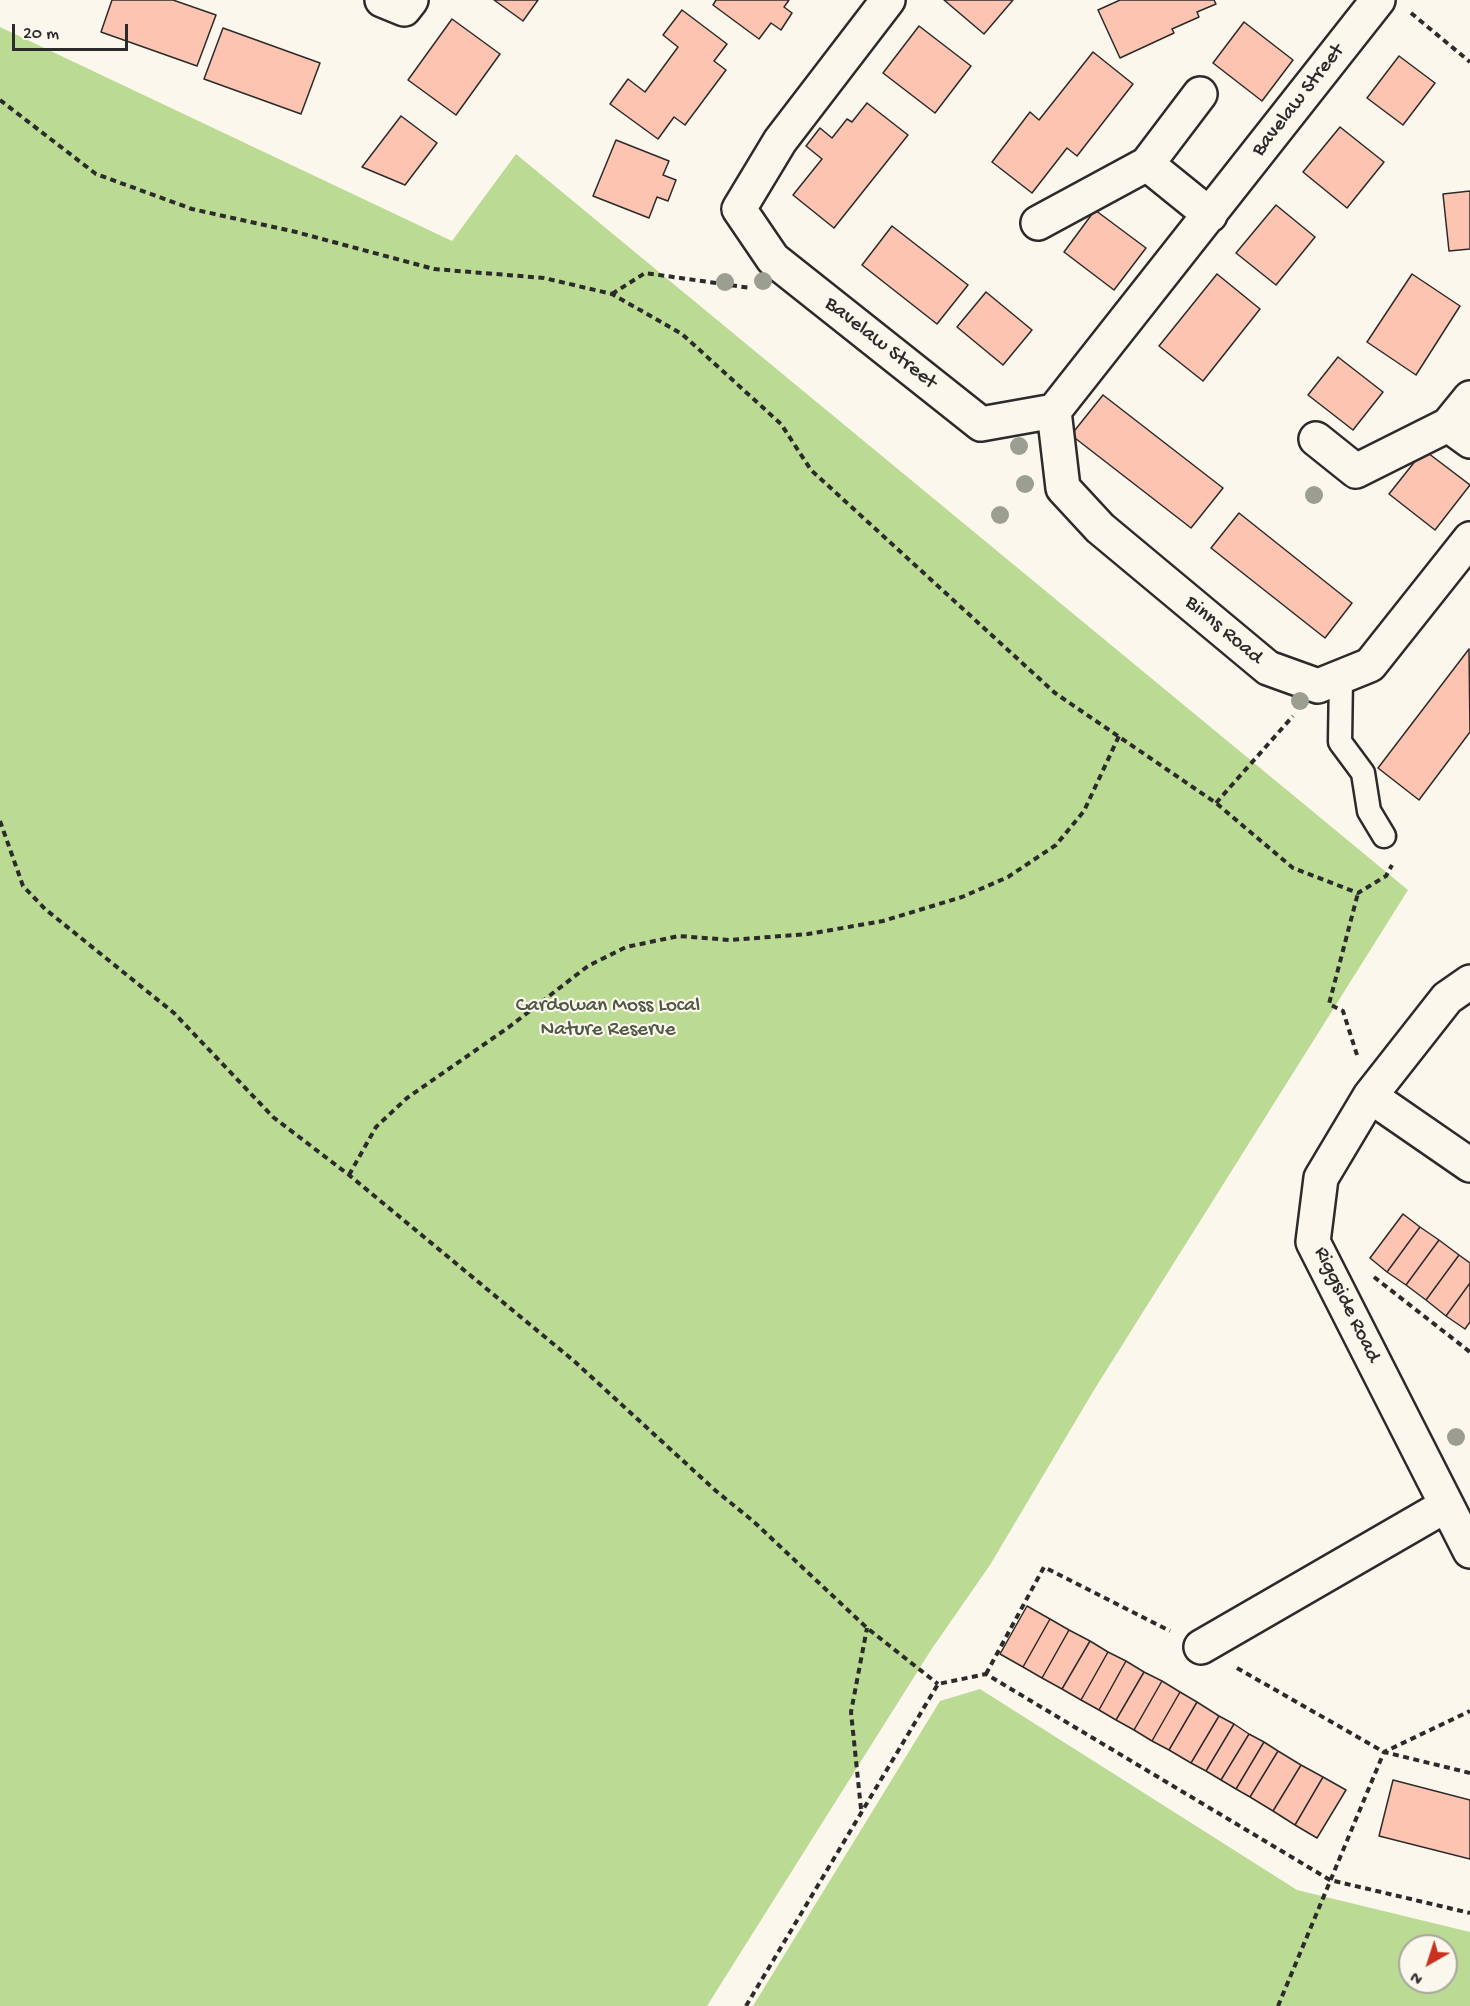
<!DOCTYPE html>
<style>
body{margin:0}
#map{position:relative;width:1470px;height:2006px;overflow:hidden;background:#fbf7ec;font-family:"Gochi Hand",sans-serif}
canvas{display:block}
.north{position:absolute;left:1398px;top:1934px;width:60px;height:60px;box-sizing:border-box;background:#fbf7ec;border:2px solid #a8a59f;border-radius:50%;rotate:219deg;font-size:16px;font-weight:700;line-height:24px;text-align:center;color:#2b2b2b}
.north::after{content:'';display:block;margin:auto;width:21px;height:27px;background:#c8321e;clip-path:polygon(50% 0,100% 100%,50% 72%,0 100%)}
.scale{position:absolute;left:12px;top:24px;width:116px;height:27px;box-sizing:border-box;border:3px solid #2b2b2b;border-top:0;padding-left:8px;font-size:18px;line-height:21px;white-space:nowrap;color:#2b2b2b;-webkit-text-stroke:4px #fbf7ec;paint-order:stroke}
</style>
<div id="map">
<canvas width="1470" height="2006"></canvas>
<div class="north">N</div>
<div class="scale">20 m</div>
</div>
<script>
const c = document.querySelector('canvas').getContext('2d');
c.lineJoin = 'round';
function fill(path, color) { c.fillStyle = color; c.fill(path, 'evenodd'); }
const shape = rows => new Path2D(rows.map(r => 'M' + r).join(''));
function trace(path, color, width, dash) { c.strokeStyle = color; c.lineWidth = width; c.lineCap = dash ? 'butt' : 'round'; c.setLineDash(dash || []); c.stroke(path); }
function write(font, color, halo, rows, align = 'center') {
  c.font = font + ' "Gochi Hand",sans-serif'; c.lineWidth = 4.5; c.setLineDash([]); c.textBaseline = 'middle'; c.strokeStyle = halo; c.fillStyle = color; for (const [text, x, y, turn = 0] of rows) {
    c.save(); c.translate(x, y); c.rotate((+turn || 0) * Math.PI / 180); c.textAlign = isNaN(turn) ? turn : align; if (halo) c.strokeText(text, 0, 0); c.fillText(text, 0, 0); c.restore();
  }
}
const green = shape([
 [0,27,452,241,516,154,1408,890,1094,1390,990,1565,931,1650,707,2006,0,2006],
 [980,1689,1297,1890,1470,1932,1470,2006,753,2006,940,1701],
 [1410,1946,1446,1946,1446,1982,1410,1982]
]);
const building = shape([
 [112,0,173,0,216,15,197,66,101,32,112,0],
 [494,0,538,0,523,21,494,0],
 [716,0,789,0,784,7,792,13,781,30,771,23,759,39,713,5,716,0],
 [944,0,1013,0,984,34,944,0],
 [1120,0,1214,0,1216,4,1197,12,1199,17,1172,29,1174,33,1120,58,1098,10,1120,0],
 [682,10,727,44,714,61,726,70,685,125,674,117,658,139,610,104,628,79,645,92,678,47,663,35,682,10],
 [452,19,500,54,456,115,408,80,452,19],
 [1244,22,1293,60,1262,101,1213,63,1244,22],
 [919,26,971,66,935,113,883,73,919,26],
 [223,28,320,63,301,114,204,79,223,28],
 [1093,52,1133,84,1077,156,1067,148,1032,193,992,162,1030,112,1039,120,1093,52],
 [1399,56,1435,83,1403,125,1367,98,1399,56],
 [867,103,908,135,834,228,793,195,822,159,806,146,820,128,832,138,847,119,852,122,867,103],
 [401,116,437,143,405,185,362,167,401,116],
 [1340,127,1384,162,1347,208,1303,172,1340,127],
 [616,140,669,161,663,175,676,180,668,201,657,197,649,218,593,196,616,140],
 [1470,191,1470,249,1449,251,1443,194,1470,191],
 [1276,205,1315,237,1276,285,1236,253,1276,205],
 [1095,210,1146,248,1114,290,1064,252,1095,210],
 [892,226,968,285,937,324,862,265,892,226],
 [1217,274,1260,309,1203,381,1159,346,1217,274],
 [1412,274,1460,306,1416,375,1367,342,1412,274],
 [986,292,1032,330,1003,365,957,327,986,292],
 [1338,357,1383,392,1353,430,1308,395,1338,357],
 [1103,395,1223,488,1191,528,1071,435,1103,395],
 [1424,450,1470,485,1435,530,1389,494,1424,450],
 [1239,513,1352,603,1325,638,1211,548,1239,513],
 [1469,649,1470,732,1419,800,1378,768,1469,649],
 [1403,1214,1420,1227,1387,1272,1370,1258,1403,1214],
 [1420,1227,1439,1240,1406,1285,1387,1272,1420,1227],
 [1439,1240,1459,1255,1426,1300,1406,1285,1439,1240],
 [1459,1255,1470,1263,1470,1283,1446,1316,1426,1300,1459,1255],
 [1470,1283,1470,1322,1465,1329,1446,1316,1470,1283],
 [1027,1606,1050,1619,1023,1667,1000,1654,1027,1606],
 [1050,1619,1069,1630,1042,1678,1023,1667,1050,1619],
 [1069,1630,1090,1641,1062,1689,1042,1678,1069,1630],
 [1090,1641,1108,1652,1081,1700,1062,1689,1090,1641],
 [1108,1652,1126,1661,1099,1710,1081,1700,1108,1652],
 [1126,1661,1144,1672,1116,1720,1099,1710,1126,1661],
 [1144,1672,1162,1681,1134,1730,1116,1720,1144,1672],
 [1162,1681,1180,1692,1152,1741,1134,1730,1162,1681],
 [1180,1692,1197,1702,1169,1750,1152,1741,1180,1692],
 [1197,1702,1219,1716,1191,1763,1169,1750,1197,1702],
 [1219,1716,1234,1724,1206,1771,1191,1763,1219,1716],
 [1234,1724,1249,1734,1221,1780,1206,1771,1234,1724],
 [1249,1734,1264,1742,1236,1789,1221,1780,1249,1734],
 [1264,1742,1278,1751,1250,1797,1236,1789,1264,1742],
 [1278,1751,1301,1765,1273,1811,1250,1797,1278,1751],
 [1301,1765,1323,1777,1295,1825,1273,1811,1301,1765],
 [1323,1777,1346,1790,1317,1838,1295,1825,1323,1777],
 [1393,1780,1470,1800,1470,1859,1379,1836,1393,1780]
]);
const path = shape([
 [1411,13,1470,62],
 [0,100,96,174,192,209,296,232,434,269,544,278,612,294,682,334,781,424,811,470,1055,693,1216,803,1293,868,1358,893,1386,876,1392,865],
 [612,294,645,273,751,288],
 [1216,803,1293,716],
 [0,821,23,886,45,909,174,1013,273,1117,349,1175,574,1361,716,1491,753,1521,867,1628,938,1684],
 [1357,1055,1343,1011,1329,1004,1358,893],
 [349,1175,376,1127,407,1098,509,1027,588,966,626,947,679,936,730,940,808,934,883,921,962,897,1008,877,1056,845,1084,811,1119,736],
 [1374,1277,1470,1352],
 [1237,1668,1384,1752,1470,1773],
 [986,1674,1044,1567,1170,1631],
 [861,1809,851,1712,867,1628],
 [746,2006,938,1684,986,1674,1330,1880,1470,1913],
 [1278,2006,1384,1752,1470,1711]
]);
const service = shape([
 [1341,677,1340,742,1363,773,1369,811,1384,836]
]);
const minor = shape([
 [382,0,404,9,411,0],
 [888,0,780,141,739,209,773,259,981,424,1054,411,1378,0],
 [1147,164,1210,215],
 [1038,223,1147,164,1200,94],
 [1054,411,1063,488,1100,528,1268,668,1318,686,1370,665,1470,539],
 [1448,425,1470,441],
 [1316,439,1356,471,1448,425,1470,398],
 [1470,982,1447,998,1370,1096,1321,1178,1313,1242,1470,1551],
 [1370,1096,1470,1165],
 [1201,1647,1445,1506]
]);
const trees = [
 [763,281],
 [725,282],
 [1019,446],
 [1025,484],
 [1314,495],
 [1000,515],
 [1300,701],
 [1456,1437]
];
const streetNames = [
 ["Bavelaw Street",1299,101,-52],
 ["Bavelaw Street",880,344,38],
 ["Binns Road",1223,631,40],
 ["Riggside Road",1346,1305,64]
];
const parkNames = [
 ["Cardowan Moss Local",608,1007],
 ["Nature Reserve",608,1031]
];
fill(green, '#bbda93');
fill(building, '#fdc4b2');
trace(building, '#2b2b2b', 1.5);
trace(service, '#2b2b2b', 27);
trace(minor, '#2b2b2b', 38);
trace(path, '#2b2b2b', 4, [6, 4.5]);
trace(service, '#fbf7ec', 22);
trace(minor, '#fbf7ec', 33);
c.fillStyle = '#9c9f90';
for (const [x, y] of trees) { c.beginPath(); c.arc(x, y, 9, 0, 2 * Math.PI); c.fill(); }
write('21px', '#2b2b2b', '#fbf7ec', streetNames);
write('21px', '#4f5745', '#fbf7ec', parkNames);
</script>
